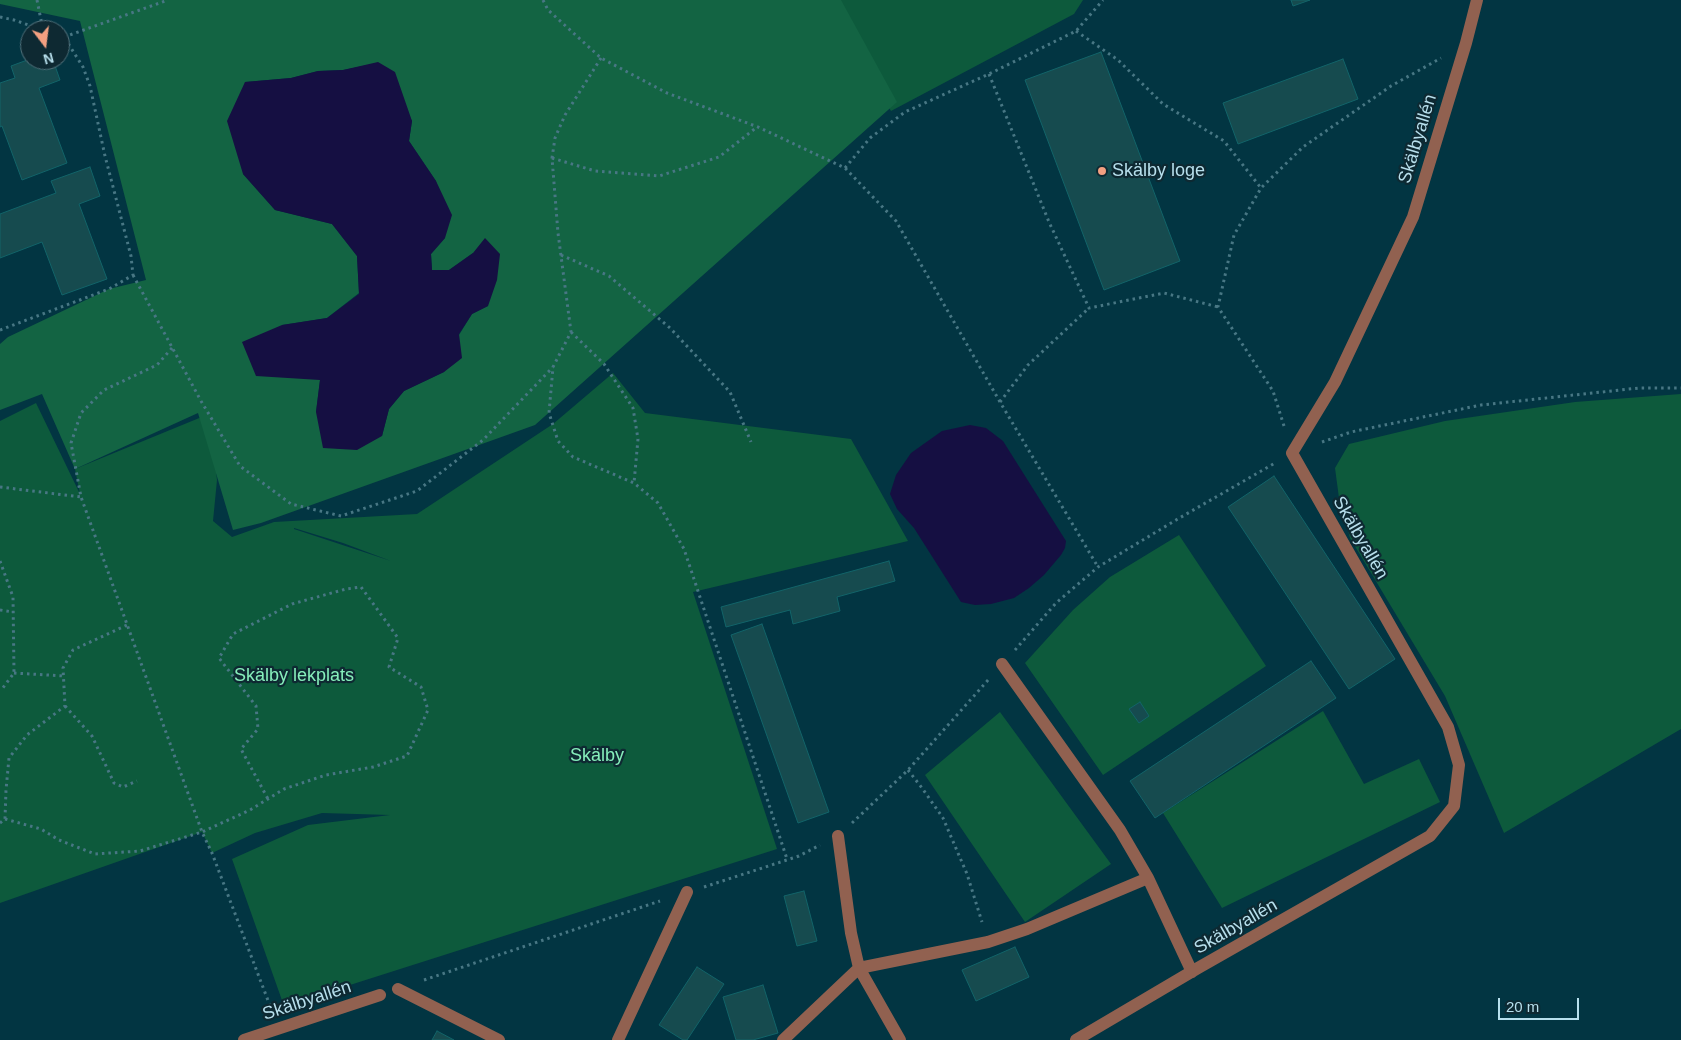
<!DOCTYPE html>
<meta charset="utf-8">
<style>
body{margin:0}
#map{position:relative;width:1681px;height:1040px;overflow:hidden;background:#023542;font-family:Helvetica,sans-serif}
canvas{display:block}
.north{position:absolute;left:20px;top:20px;width:50px;height:50px;box-sizing:border-box;background:#0e2932;border:1px solid #52727c;border-radius:50%;rotate:165deg;font-size:14px;font-weight:700;line-height:20px;text-align:center;color:#b7dfec}
.north::after{content:'';display:block;margin:auto;width:18px;height:22px;background:#f3a081;clip-path:polygon(50% 0,100% 100%,50% 72%,0 100%)}
.scale{position:absolute;left:1498px;top:998px;width:81px;height:22px;box-sizing:border-box;border:2px solid #b7dfec;border-top:0;padding-left:6px;font-size:15px;line-height:18px;white-space:nowrap;color:#b7dfec;-webkit-text-stroke:4px #0e2932;paint-order:stroke}
</style>
<div id="map">
<canvas width="1681" height="1040"></canvas>
<div class="north">N</div>
<div class="scale">20 m</div>
</div>
<script>
const c = document.querySelector('canvas').getContext('2d');
c.lineJoin = 'round';
function fill(path, color) { c.fillStyle = color; c.fill(path, 'evenodd'); }
const shape = rows => new Path2D(rows.map(r => 'M' + r).join(''));
function trace(path, color, width, dash) { c.strokeStyle = color; c.lineWidth = width; c.lineCap = dash ? 'butt' : 'round'; c.setLineDash(dash || []); c.stroke(path); }
function write(font, color, halo, rows, align = 'center') {
  c.font = font + ' Helvetica,sans-serif'; c.lineWidth = 4.5; c.setLineDash([]); c.textBaseline = 'middle'; c.strokeStyle = halo; c.fillStyle = color; for (const [text, x, y, turn = 0] of rows) {
    c.save(); c.translate(x, y); c.rotate((+turn || 0) * Math.PI / 180); c.textAlign = isNaN(turn) ? turn : align; if (halo) c.strokeText(text, 0, 0); c.fillText(text, 0, 0); c.restore();
  }
}
const green = shape([
 [826,0,1083,0,1074,14,891,111],
 [613,373,645,413,851,439,908,541,693,592,777,849,284,1006,232,859,308,825,390,815,322,813,255,833,212,853,202,832,0,903,0,421,36,403,80,494,75,469,209,414,217,480,213,521,232,537,274,522,417,514,553,424],
 [294,528,343,543,391,561,294,529],
 [1681,394,1681,729,1504,833,1445,696,1350,538,1339,498,1335,468,1349,444,1445,421,1575,402],
 [1179,535,1266,666,1103,775,1025,663,1073,610,1110,577],
 [1323,711,1364,784,1419,759,1440,802,1222,908,1163,813],
 [1000,712,1111,864,1025,922,925,775]
]);
const forest = shape([
 [0,0,841,0,897,102,535,425,261,523,233,530,198,413,75,469,42,394,0,410,0,344,8,337,109,289,146,280,80,21,0,4],
 [378,63,412,121,409,141,436,181,445,238,431,254,432,270,449,270,473,253,488,306,472,314,459,335,444,372,404,391,389,409,382,436,316,412,320,380,282,325,327,318,359,293,357,256,332,224,275,210,243,174,245,82,291,78,318,71,343,70]
]);
const water = shape([
 [378,62,395,72,412,121,409,141,436,181,452,215,445,238,431,254,432,270,449,270,473,253,485,238,500,254,497,280,488,306,472,314,459,334,462,358,444,372,404,391,389,409,382,436,357,450,323,448,316,412,320,380,256,376,242,342,282,325,327,318,359,294,357,256,332,224,275,210,243,174,227,121,245,82,291,78,318,71,343,70],
 [970,425,986,428,1003,441,1066,541,1065,548,1061,555,1044,575,1029,588,1014,598,991,604,975,605,961,602,914,528,897,509,890,494,896,475,911,453,942,431]
]);
const building = shape([
 [1291,0,1310,0,1293,6,1291,0],
 [1101,52,1180,261,1104,290,1025,80,1101,52],
 [30,59,30,60,53,60,60,80,39,88,67,163,22,180,2,126,0,127,0,83,15,78,11,66,30,59],
 [1343,59,1358,99,1238,144,1223,103,1343,59],
 [90,167,100,196,79,204,107,279,62,295,42,242,0,258,0,214,56,193,51,181,90,167],
 [1274,476,1395,659,1349,689,1228,507,1274,476],
 [889,561,895,581,837,597,840,611,793,624,790,610,726,627,721,607,889,561],
 [762,624,829,812,798,823,731,635,762,624],
 [1311,661,1336,698,1155,818,1130,781,1311,661],
 [1140,702,1149,716,1139,723,1129,709,1140,702],
 [804,891,817,941,797,946,784,896,804,891],
 [1015,947,1029,977,976,1001,962,970,1015,947],
 [697,967,724,984,687,1040,683,1040,659,1025,697,967],
 [763,985,778,1033,753,1040,736,1040,723,997,763,985],
 [437,1031,454,1040,432,1040,437,1031]
]);
const path = shape([
 [37,0,43,30],
 [543,0,548,10,601,58,667,93,758,127,845,168,896,221,1000,402,1098,567],
 [0,17,14,20,43,30],
 [1076,31,1118,60,1163,104,1224,141,1261,188],
 [64,37,168,0],
 [601,58,565,115,555,138,552,158,558,233,571,332,553,367,549,413,558,441,573,457,634,483,658,503,684,549,787,859],
 [989,74,1049,222,1089,308,1164,293,1218,307],
 [552,158,595,171,659,176,719,157,757,127],
 [845,168,870,138,905,112,989,74,1076,31,1103,0],
 [561,255,609,276,670,328,730,392,751,442],
 [133,275,201,401,240,466,291,504,341,516,417,491,483,440,553,367],
 [0,330,109,289,133,275,131,256,105,156,90,86,83,67,64,37,60,36],
 [571,332,604,364,633,408,638,439,634,483],
 [172,348,157,365,104,390,81,413,71,443,81,497,202,832,212,853,272,1011],
 [1000,402,1028,365,1089,308],
 [1284,426,1273,391,1218,307,1234,235,1261,188,1303,147,1391,86,1441,58],
 [1322,442,1351,432,1481,405,1639,388,1681,388],
 [0,487,81,497],
 [0,561,13,597,14,673,2,689,0,689],
 [0,610,13,612],
 [1015,650,1056,603,1098,567,1176,520,1275,463],
 [14,673,64,676],
 [65,706,92,736,114,783,123,787,137,781],
 [908,770,922,788,943,818,967,874,982,922],
 [5,819,41,829,59,840,95,854,140,851,202,832,250,810,284,789,326,775,373,767,407,756,428,710,421,687,389,667,398,638,361,587,346,589,292,604,233,634,219,658,256,706,258,729,241,749,268,799],
 [0,823,5,819,6,790,9,758,27,735,65,706,63,668,73,650,127,625],
 [852,823,908,770,989,679],
 [704,887,799,856,820,845],
 [424,980,660,901]
]);
const minor = shape([
 [1002,664,1120,830,1148,878,1192,972],
 [838,836,851,933,859,968,900,1040],
 [398,989,499,1040],
 [244,1040,380,995],
 [618,1040,687,892],
 [783,1040,859,968,988,942,1027,929,1148,878],
 [1076,1040,1198,968,1430,836,1454,806,1459,765,1448,727,1292,453,1335,382,1413,217,1466,43,1477,0]
]);
const markers = [
 [1102,171,5,"#f3a081"]
];
const streetNames = [
 ["Skälbyallén",1418,139,-73],
 ["Skälbyallén",1360,538,60],
 ["Skälbyallén",1236,927,-30],
 ["Skälbyallén",307,1001,-18]
];
const poiNames = [
 ["Skälby loge",1112,171]
];
const parkNames = [
 ["Skälby lekplats",294,676],
 ["Skälby",597,756]
];
fill(green, '#0d5a3c');
fill(forest, '#136443');
fill(water, '#150f42');
fill(building, '#164b4f');
trace(building, '#126469', 1);
trace(path, '#487784', 3, [2.5, 4]);
trace(minor, '#916150', 12);
for (const [x, y, r, color] of markers) { const dot = new Path2D(); dot.arc(x, y, r, 0, 2 * Math.PI); c.fillStyle = color; c.fill(dot); trace(dot, '#0e2932', 2); }
write('18px', '#b7dfec', '#0e2932', streetNames);
write('18px', '#b7dfec', '#0e2932', poiNames, 'left');
write('18px', '#86eebb', '#0e2932', parkNames);
</script>
